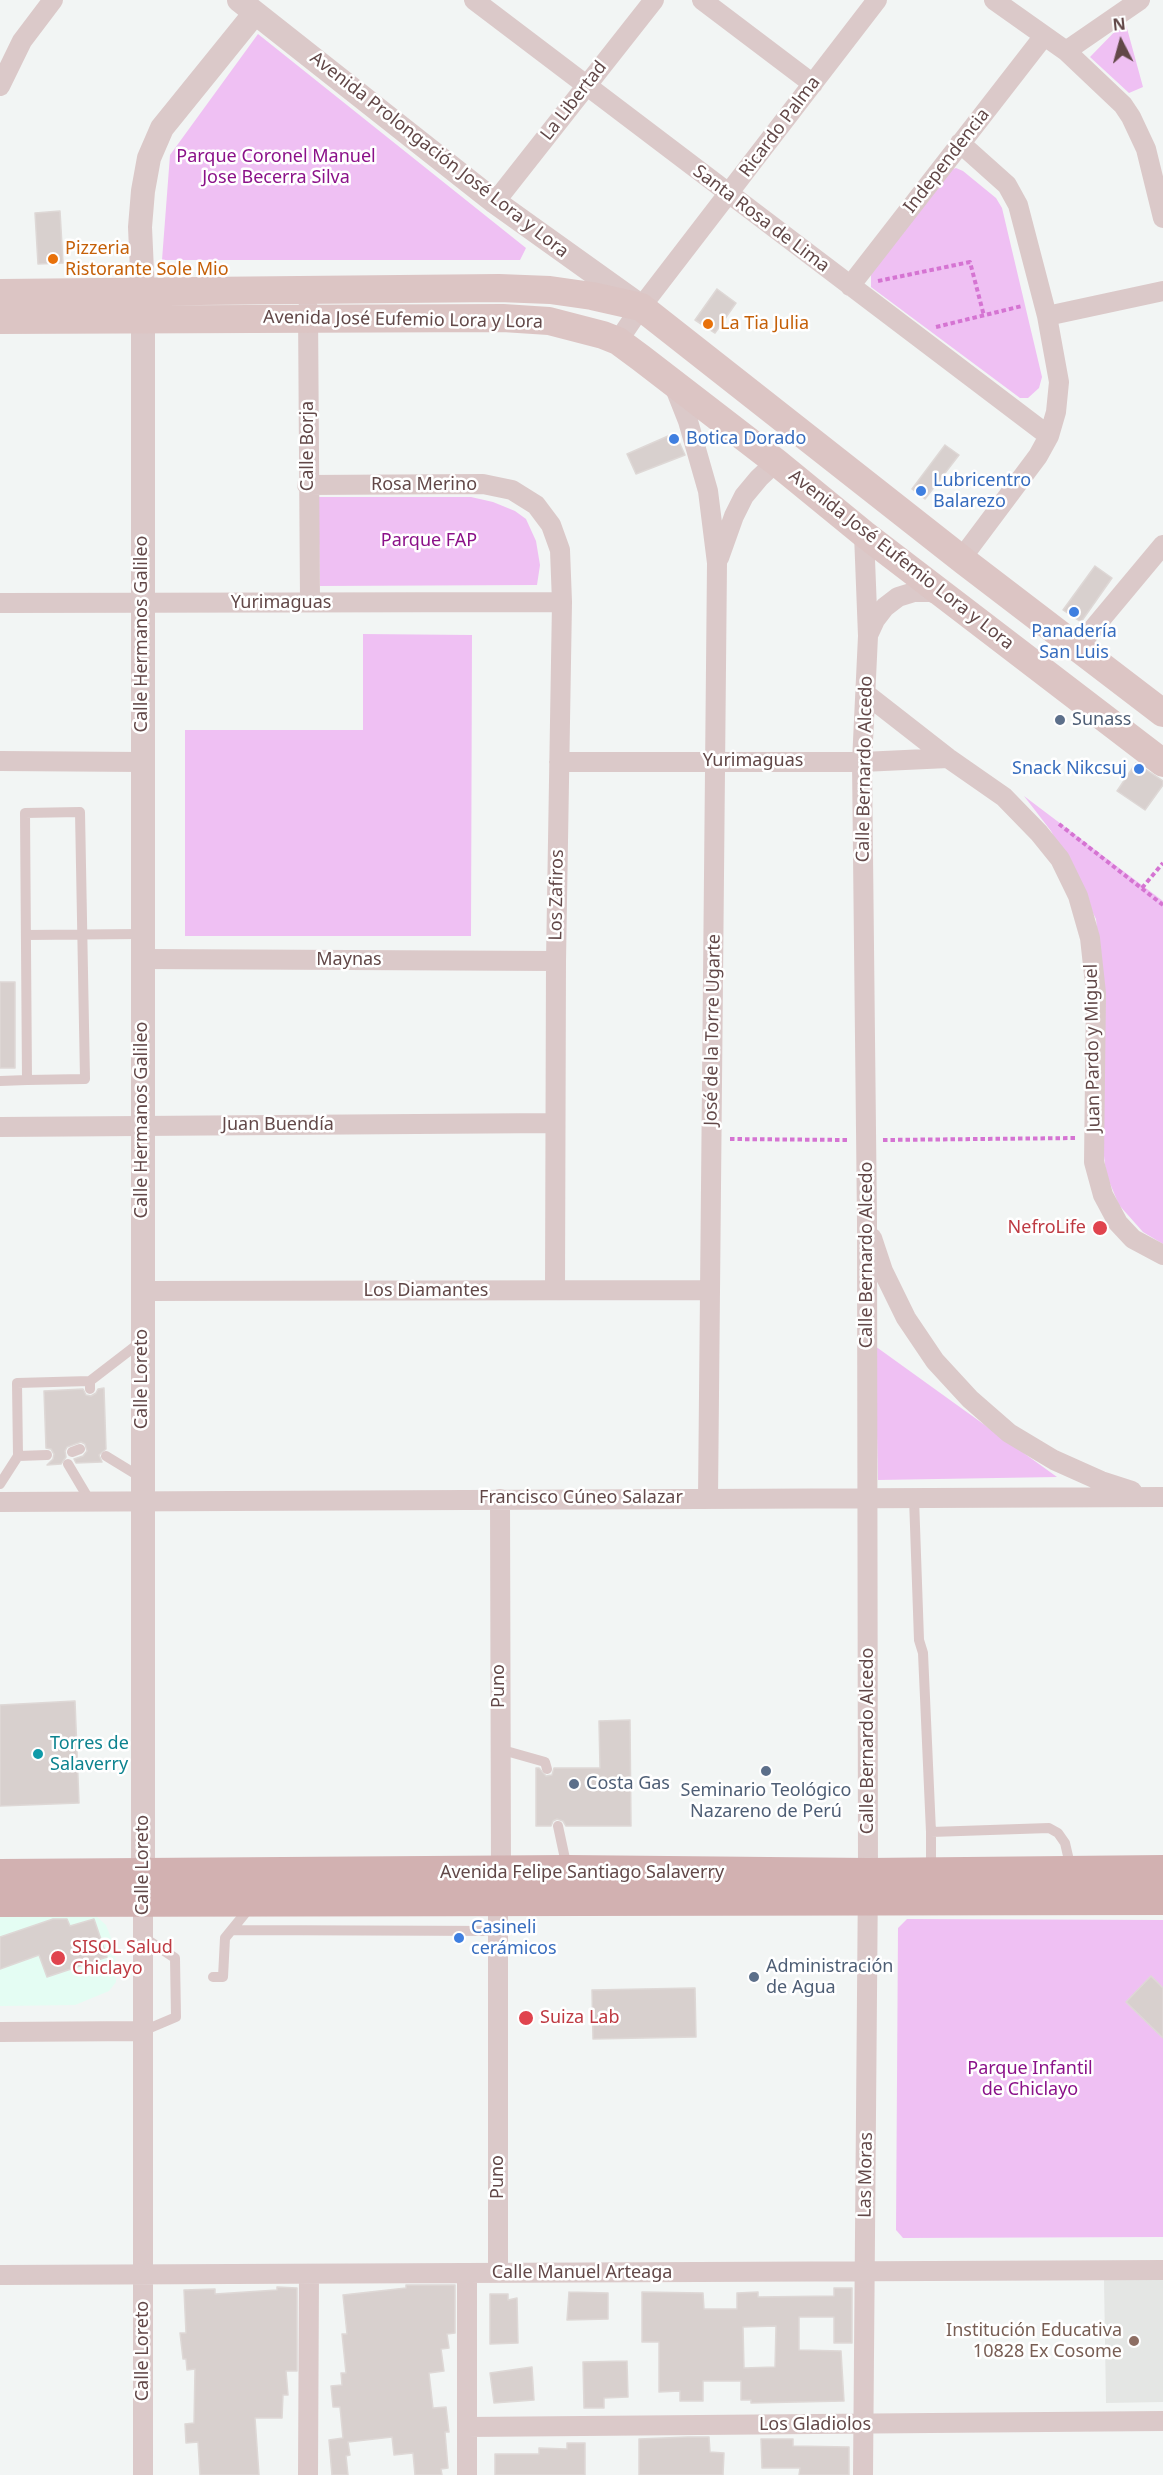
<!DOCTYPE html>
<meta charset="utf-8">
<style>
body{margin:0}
#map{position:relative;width:1163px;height:2475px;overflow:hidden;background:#f2f5f4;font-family:"Noto Sans",sans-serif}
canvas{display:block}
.north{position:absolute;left:1091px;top:12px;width:60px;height:60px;-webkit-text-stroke:4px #fff;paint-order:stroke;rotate:354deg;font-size:16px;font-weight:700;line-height:24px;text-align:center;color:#624848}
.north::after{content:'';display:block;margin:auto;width:21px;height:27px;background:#624848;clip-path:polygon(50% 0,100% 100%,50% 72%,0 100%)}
</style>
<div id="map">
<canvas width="1163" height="2475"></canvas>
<div class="north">N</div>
</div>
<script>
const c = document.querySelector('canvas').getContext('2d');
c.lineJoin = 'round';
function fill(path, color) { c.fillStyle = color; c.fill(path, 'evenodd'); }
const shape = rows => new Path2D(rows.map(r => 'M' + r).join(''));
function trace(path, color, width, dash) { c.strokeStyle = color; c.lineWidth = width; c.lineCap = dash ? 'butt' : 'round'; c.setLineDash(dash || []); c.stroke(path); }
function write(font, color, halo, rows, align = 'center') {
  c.font = font + ' "Noto Sans",sans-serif'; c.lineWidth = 5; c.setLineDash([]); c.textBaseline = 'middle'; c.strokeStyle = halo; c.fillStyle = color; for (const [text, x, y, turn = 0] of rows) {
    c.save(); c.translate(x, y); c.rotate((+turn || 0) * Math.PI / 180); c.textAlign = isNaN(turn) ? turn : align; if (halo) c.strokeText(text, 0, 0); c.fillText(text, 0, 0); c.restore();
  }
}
const education = shape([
 [1163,2279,1163,2402,1106,2403,1104,2280]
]);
const medical = shape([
 [0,1913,96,1916,106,1925,115,1948,116,1982,109,1991,75,2005,0,2006]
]);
const green = shape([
 [1125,21,1143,87,1129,93,1090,57],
 [258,34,526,248,520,260,162,260,170,155],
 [956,168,963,171,996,198,1002,208,1042,377,1039,388,1028,398,1020,398,871,287,871,271,947,171],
 [318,497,471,497,493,502,515,511,526,519,536,541,540,565,537,585,320,586],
 [363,634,472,635,471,936,185,936,185,730,363,730],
 [1024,796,1163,901,1163,1244,1143,1232,1119,1205,1106,1174,1103,1147,1103,994,1096,919,1051,831],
 [875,1346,1057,1477,878,1480],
 [907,1919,1163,1920,1163,2237,903,2238,896,2230,898,1928]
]);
const building = shape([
 [60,211,63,263,38,264,35,213,60,211],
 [717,289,736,303,715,333,695,320,717,289],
 [675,433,685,455,636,474,627,454,675,433],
 [945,445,959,455,925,499,912,489,945,445],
 [1095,566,1112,578,1081,622,1063,610,1095,566],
 [1136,763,1163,781,1163,785,1145,810,1117,791,1136,763],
 [0,982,15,982,15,1068,0,1068,0,982],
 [104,1388,106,1449,99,1455,102,1462,76,1463,74,1459,83,1456,87,1451,85,1444,81,1442,67,1447,65,1451,66,1457,61,1464,47,1465,53,1459,54,1454,51,1449,46,1448,44,1391,83,1389,86,1395,91,1396,96,1393,98,1389,104,1388],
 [75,1701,79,1803,0,1806,0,1705,75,1701],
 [630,1720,631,1826,566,1826,563,1821,557,1819,553,1821,551,1826,536,1826,536,1768,539,1768,546,1776,552,1775,554,1768,600,1768,599,1721,630,1720],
 [53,1919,67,1919,70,1926,94,1919,107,1957,47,1977,39,1955,0,1969,0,1937,53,1919],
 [1151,1976,1163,1988,1163,2038,1126,2002,1151,1976],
 [695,1988,696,2037,593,2039,592,1990,695,1988],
 [406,2285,455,2285,455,2333,447,2334,449,2348,441,2349,444,2371,429,2373,433,2408,446,2407,449,2432,445,2432,448,2468,441,2469,442,2475,415,2475,413,2453,394,2455,392,2437,348,2442,350,2455,346,2456,348,2475,332,2475,329,2440,343,2438,340,2407,333,2407,331,2386,342,2385,341,2373,346,2373,342,2334,347,2334,343,2295,406,2288,406,2285],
 [277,2287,297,2288,297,2371,286,2371,288,2395,283,2395,282,2418,255,2418,259,2475,200,2475,198,2442,186,2443,185,2424,194,2423,195,2369,187,2370,186,2359,183,2359,180,2333,186,2333,184,2290,215,2289,215,2294,277,2290,277,2287],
 [834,2288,852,2288,852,2343,834,2343,834,2317,799,2317,799,2350,841,2351,844,2401,751,2403,751,2400,741,2400,741,2381,703,2381,703,2401,680,2401,680,2391,659,2392,659,2342,642,2342,642,2292,703,2293,704,2309,737,2309,737,2293,758,2292,758,2297,834,2296,834,2288],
 [776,2326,775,2367,744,2368,743,2327,776,2326],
 [569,2292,608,2293,608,2319,567,2320,569,2292],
 [490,2294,508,2294,508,2300,517,2298,518,2343,490,2344,490,2294],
 [627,2361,628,2397,604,2398,604,2408,584,2408,583,2362,627,2361],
 [532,2367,534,2400,494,2403,490,2373,532,2367],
 [688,2437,709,2437,710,2452,724,2453,723,2475,639,2475,639,2439,688,2437],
 [761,2439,793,2439,793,2446,849,2447,849,2475,799,2475,800,2468,762,2468,761,2439],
 [567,2443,585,2443,585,2475,495,2475,495,2454,539,2454,539,2448,567,2449,567,2443]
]);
const path = shape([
 [878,281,970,262,984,316],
 [936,327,1022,306],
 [1059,824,1163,905],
 [1142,888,1163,863],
 [730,1139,849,1140],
 [883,1140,1077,1138]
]);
const service = shape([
 [26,935,142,934],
 [0,1081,27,1080,85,1079,80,812,25,813,27,1080],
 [90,1389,90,1381,142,1341],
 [72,1452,80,1449],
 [18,1456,17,1383,90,1381],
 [106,1456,142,1478],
 [68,1464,90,1501],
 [0,1484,18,1456,47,1455],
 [914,1498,919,1640,923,1653,931,1832],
 [499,1749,545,1762,547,1769],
 [558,1826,567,1868],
 [931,1870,931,1832,1049,1828,1058,1833,1065,1843,1071,1869],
 [233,1930,498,1931],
 [143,1937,175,1958,176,2017,143,2031],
 [213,1977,223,1977,225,1938,251,1906]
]);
const minor = shape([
 [474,0,1049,436],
 [702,0,813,84],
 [994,0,1066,51,1123,105,1131,117,1146,149,1163,218],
 [1066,51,1140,0],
 [0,86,22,41,53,0],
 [960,143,1007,185,1018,205,1047,316,1059,382,1056,412,1049,436,1038,456,961,559],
 [495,202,654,0],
 [850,286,1044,36],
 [308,308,310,602],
 [1047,316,1163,291],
 [618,341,641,307,877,0],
 [673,383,688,421,708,491,717,563,708,1498],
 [307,485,483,484,512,490,536,505,551,525,560,550,562,602,556,961,555,1290],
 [719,558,734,516,744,496,759,478,776,462],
 [0,603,562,602],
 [869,633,875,620,885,607,898,597,914,592,930,592,940,595],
 [1077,648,1163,545],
 [866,694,948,758,1004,797,1039,833,1060,859,1078,896,1090,938,1096,993,1094,1162,1103,1195,1118,1223,1133,1239,1163,1255],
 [0,761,142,762],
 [559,762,862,762,948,758],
 [142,959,556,961],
 [0,1127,555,1123],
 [872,1238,883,1271,906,1318,935,1361,970,1399,1009,1433,1054,1460,1101,1481,1132,1491],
 [142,1291,710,1290],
 [500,1499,501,1873],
 [0,1502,1163,1497],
 [143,1901,143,2475],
 [498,1901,498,2273],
 [0,2032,143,2031],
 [467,2273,467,2475],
 [0,2275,1163,2270],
 [467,2427,1163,2421],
 [308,2475,309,2274],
 [863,2475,868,1874,867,1222,862,762,868,636,864,534]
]);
const tertiary = shape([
 [239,0,495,202,639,305],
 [143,1889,143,293,140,227,143,191,149,158,162,128,255,13]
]);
const secondary = shape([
 [0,293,499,288,550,290,592,296,641,307,964,561,1163,713],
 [0,320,503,318,549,321,603,335,618,341,641,358,776,462,864,534,1163,763]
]);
const primary = shape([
 [0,1875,568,1871,868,1874,1163,1871],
 [0,1901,1163,1899]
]);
const markers = [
 [53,259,6,"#e8710a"],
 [708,324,6,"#e8710a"],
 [674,439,6,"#3f7fe0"],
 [921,491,6,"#3f7fe0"],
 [1074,612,6,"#3f7fe0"],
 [1060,720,6,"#5c6f8a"],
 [1139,769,6,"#3f7fe0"],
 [1100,1228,8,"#e0444e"],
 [38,1754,6,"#0f9aa8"],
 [766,1771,6,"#5c6f8a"],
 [574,1784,6,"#5c6f8a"],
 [459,1938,6,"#3f7fe0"],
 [58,1958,8,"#e0444e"],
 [754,1977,6,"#5c6f8a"],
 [526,2018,8,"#e0444e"],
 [1134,2341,6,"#8d6e63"]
];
const streetNames = [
 ["La Libertad",574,101,-52],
 ["Ricardo Palma",780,127,-53],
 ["Avenida Prolongación José Lora y Lora",439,155,38],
 ["Independencia",947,161,-52],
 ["Santa Rosa de Lima",761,219,37],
 ["Avenida José Eufemio Lora y Lora",403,320,1],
 ["Calle Borja",308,446,-90],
 ["Rosa Merino",424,485],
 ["Avenida José Eufemio Lora y Lora",901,560,38],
 ["Yurimaguas",281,603],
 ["Calle Hermanos Galileo",142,634,-90],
 ["Yurimaguas",753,761],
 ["Calle Bernardo Alcedo",865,769,-89],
 ["Los Zafiros",557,895,-89],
 ["Maynas",349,960],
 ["José de la Torre Ugarte",713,1030,-89],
 ["Juan Pardo y Miguel",1093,1048,-91],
 ["Calle Hermanos Galileo",142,1120,-90],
 ["Juan Buendía",278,1125],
 ["Calle Bernardo Alcedo",867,1255,-90],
 ["Los Diamantes",426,1291],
 ["Calle Loreto",142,1379,-90],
 ["Francisco Cúneo Salazar",581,1498],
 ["Puno",499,1686,-90],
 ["Calle Bernardo Alcedo",868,1741,-90],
 ["Calle Loreto",143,1865,-90],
 ["Avenida Felipe Santiago Salaverry",582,1873],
 ["Las Moras",866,2175,-89],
 ["Puno",498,2177,-90],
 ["Calle Manuel Arteaga",582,2273],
 ["Calle Loreto",143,2351,-90],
 ["Los Gladiolos",815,2425]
];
const parkNames = [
 ["Parque Coronel Manuel",276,157],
 ["Jose Becerra Silva",276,178],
 ["Parque FAP",429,541],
 ["Parque Infantil",1030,2069],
 ["de Chiclayo",1030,2090]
];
const foodNames = [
 ["Pizzeria",65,249],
 ["Ristorante Sole Mio",65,270],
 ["La Tia Julia",720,324]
];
const shopNames = [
 ["Botica Dorado",686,439],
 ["Lubricentro",933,481],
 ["Balarezo",933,502],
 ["Panadería",1074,632,"center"],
 ["San Luis",1074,653,"center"],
 ["Snack Nikcsuj",1127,769,"right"],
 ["Casineli",471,1928],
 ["cerámicos",471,1949]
];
const serviceNames = [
 ["Sunass",1072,720],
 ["Costa Gas",586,1784],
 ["Seminario Teológico",766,1791,"center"],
 ["Nazareno de Perú",766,1812,"center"],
 ["Administración",766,1967],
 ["de Agua",766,1988]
];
const healthNames = [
 ["NefroLife",1086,1228,"right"],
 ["SISOL Salud",72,1948],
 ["Chiclayo",72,1969],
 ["Suiza Lab",540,2018]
];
const cultureNames = [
 ["Torres de",50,1744],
 ["Salaverry",50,1765]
];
const educationNames = [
 ["Institución Educativa",1122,2331],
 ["10828 Ex Cosome",1122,2352]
];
fill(education, '#e4e6e4');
fill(medical, '#e4fdf3');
fill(green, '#efc0f3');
fill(building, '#d8d0ce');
trace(building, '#ded8d6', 1.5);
trace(path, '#d574d2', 4, [4.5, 3]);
trace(service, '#dbc9c9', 10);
trace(minor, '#dbc9c9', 20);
trace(tertiary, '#dbc9c9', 24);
trace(secondary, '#dcc5c4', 28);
trace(primary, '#d2b1b1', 32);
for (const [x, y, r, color] of markers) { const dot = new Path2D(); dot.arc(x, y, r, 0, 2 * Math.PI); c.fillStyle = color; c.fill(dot); trace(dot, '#fff', 2); }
write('18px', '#624848', '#fff', streetNames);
write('18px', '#8b1189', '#fff', parkNames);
write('18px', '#c56008', '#fff', foodNames, 'left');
write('18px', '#366cbe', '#fff', shopNames, 'left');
write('18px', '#4e5e75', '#fff', serviceNames, 'left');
write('18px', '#be3a42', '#fff', healthNames, 'left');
write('18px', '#0d838f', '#fff', cultureNames, 'left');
write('18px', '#785e54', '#fff', educationNames, 'right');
</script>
